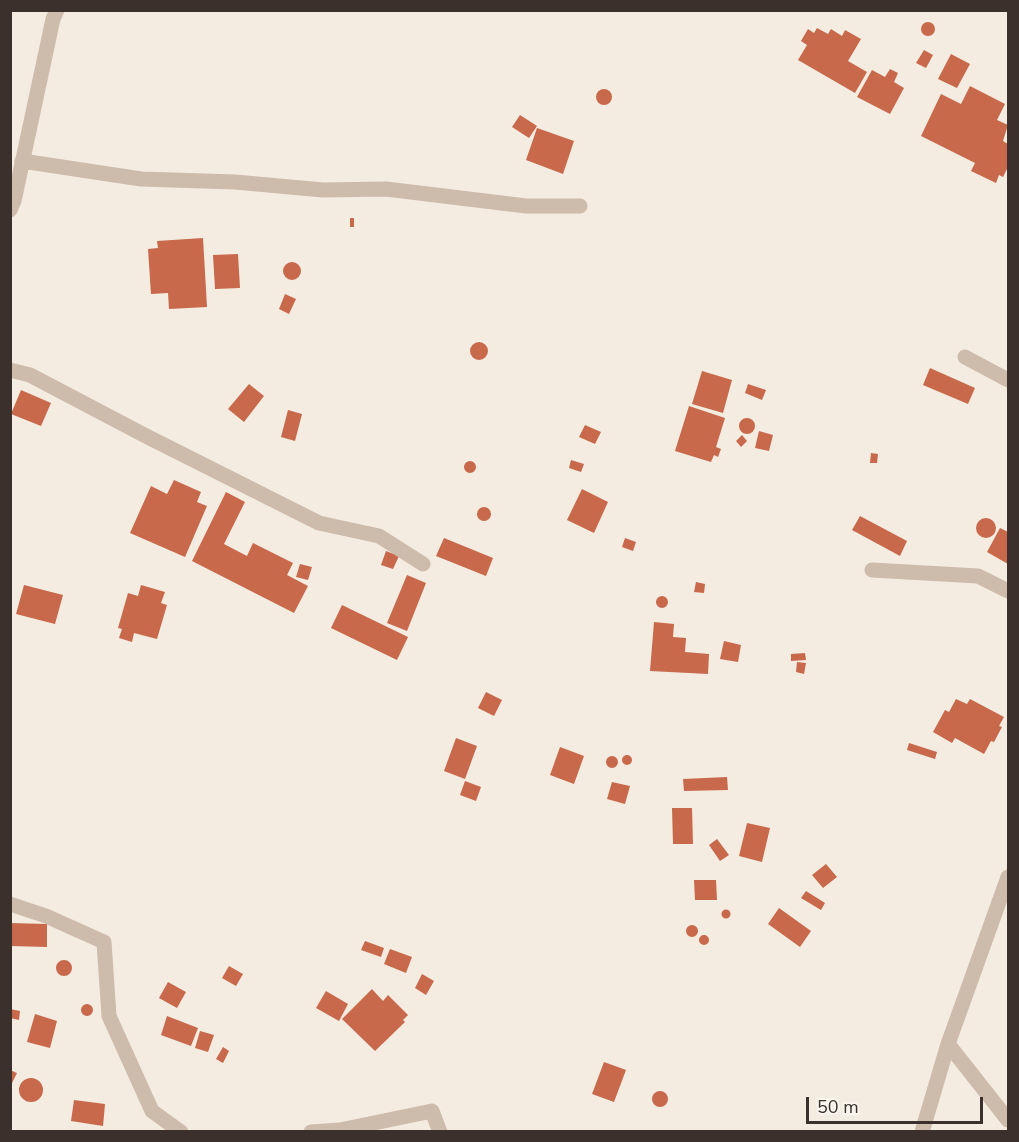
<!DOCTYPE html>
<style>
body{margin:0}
#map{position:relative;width:1019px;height:1142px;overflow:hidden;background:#f4ebe1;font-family:"Nunito Sans",sans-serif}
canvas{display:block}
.frame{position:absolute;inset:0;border:12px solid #3b302b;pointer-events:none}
.scale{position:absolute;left:806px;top:1097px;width:177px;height:27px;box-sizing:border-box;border:3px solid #3b302b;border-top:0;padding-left:8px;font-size:18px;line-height:21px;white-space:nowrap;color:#3b302b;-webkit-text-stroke:4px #fbf5ee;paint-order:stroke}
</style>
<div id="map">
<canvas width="1019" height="1142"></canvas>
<div class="frame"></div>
<div class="scale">50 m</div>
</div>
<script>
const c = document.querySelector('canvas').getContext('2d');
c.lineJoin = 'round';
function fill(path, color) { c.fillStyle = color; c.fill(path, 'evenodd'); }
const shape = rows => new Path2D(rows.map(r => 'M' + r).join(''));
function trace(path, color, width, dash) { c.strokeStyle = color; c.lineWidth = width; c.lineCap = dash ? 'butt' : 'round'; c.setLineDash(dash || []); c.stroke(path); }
const building = shape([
 '921 29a7 7 0 1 1 14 0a7 7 0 1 1-14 0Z',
 [817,28,828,34,831,29,842,36,845,30,861,39,848,61,867,72,855,93,798,60,807,45,801,41,808,29,814,33],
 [924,50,933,55,926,68,916,63],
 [951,54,970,64,957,88,938,79],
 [890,69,898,73,894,82,904,88,890,114,857,97,872,70,885,77],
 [970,86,1005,104,997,120,1008,125,1003,141,1008,144,1008,167,1003,177,999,175,996,183,971,171,975,163,921,136,941,94,961,104],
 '596 97a8 8 0 1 1 16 0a8 8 0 1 1-16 0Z',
 [520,115,537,126,529,138,512,127],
 [537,128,574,141,563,174,526,160],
 [350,218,354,218,354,227,350,227],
 [203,238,207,307,169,309,168,293,151,294,148,249,158,248,157,241],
 [238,254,240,288,215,289,213,255],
 '283 271a9 9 0 1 1 18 0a9 9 0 1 1-18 0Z',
 [285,294,296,299,289,314,279,309],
 '470 351a9 9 0 1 1 18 0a9 9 0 1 1-18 0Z',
 [930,368,975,388,968,404,923,385],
 [702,371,732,380,723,413,692,404],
 [249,384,264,396,244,422,228,409],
 [748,384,766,390,762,400,745,393],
 [21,390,51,403,41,426,11,414],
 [689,406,725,418,716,447,721,449,718,457,714,455,711,462,675,451],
 [288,410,302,414,295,441,281,437],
 '739 426a8 8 0 1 1 16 0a8 8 0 1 1-16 0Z',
 [585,425,601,432,595,444,579,437],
 [759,431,773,435,769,451,755,448],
 [742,435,747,441,741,447,736,441],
 [871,453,878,454,877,463,870,463],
 [571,460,584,464,581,472,569,468],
 '464 467a6 6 0 1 1 12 0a6 6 0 1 1-12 0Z',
 [174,480,201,492,197,502,207,506,185,557,130,533,151,486,167,494],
 [582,489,608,502,594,533,567,520],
 [226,492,245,502,224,544,247,556,253,543,293,563,287,575,308,586,294,613,192,561],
 '477 514a7 7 0 1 1 14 0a7 7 0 1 1-14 0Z',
 [860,516,907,541,900,556,852,530],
 '976 528a10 10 0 1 1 20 0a10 10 0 1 1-20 0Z',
 [1000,528,1008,532,1008,564,987,552],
 [444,538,493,558,486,576,436,556],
 [625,538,636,542,633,551,622,547],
 [386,551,399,556,393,569,381,565],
 [300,564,312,567,308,580,296,577],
 [407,575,426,583,407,631,387,623],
 [696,582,705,584,704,593,694,592],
 [24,585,63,595,55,624,16,614],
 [141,585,165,592,161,603,167,605,157,639,134,633,132,642,119,638,122,629,118,628,128,593,138,596],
 '656 602a6 6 0 1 1 12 0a6 6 0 1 1-12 0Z',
 [342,605,408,637,397,660,331,628],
 [654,622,674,624,673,637,686,638,685,652,709,654,708,674,650,671],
 [724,641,741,645,738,662,720,659],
 [805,653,806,660,791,661,791,654],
 [797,662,806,663,804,674,796,672],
 [486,692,502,700,494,716,478,708],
 [956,699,967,704,970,699,1004,717,999,726,1002,727,994,742,991,741,984,754,955,738,952,743,933,732,945,710,949,712],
 [456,738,477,746,465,779,444,771],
 [909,743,937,752,935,759,907,750],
 [560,747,584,756,574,784,550,775],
 '622 760a5 5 0 1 1 10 0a5 5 0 1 1-10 0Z',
 '606 762a6 6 0 1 1 12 0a6 6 0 1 1-12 0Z',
 [727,777,728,790,684,791,683,779],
 [465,781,481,787,476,801,460,795],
 [612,782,630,786,625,804,607,799],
 [672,808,692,808,693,844,673,844],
 [747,823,770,828,762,862,739,856],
 [717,839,729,855,720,861,709,845],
 [826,864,837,877,823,888,812,875],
 [694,880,716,880,717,900,695,900],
 [806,891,825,903,821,910,801,898],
 [779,908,811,931,800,947,768,924],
 '721.5 914a4.5 4.5 0 1 1 9 0a4.5 4.5 0 1 1-9 0Z',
 [10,923,47,924,47,947,10,946],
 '686 931a6 6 0 1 1 12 0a6 6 0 1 1-12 0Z',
 '699 940a5 5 0 1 1 10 0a5 5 0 1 1-10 0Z',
 [365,941,384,948,381,957,361,950],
 [390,949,412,957,406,973,384,964],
 '56 968a8 8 0 1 1 16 0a8 8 0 1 1-16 0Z',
 [229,966,243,974,236,986,222,978],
 [422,974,434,981,426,995,415,988],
 [168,982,186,992,177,1008,159,998],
 [372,989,383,1001,388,995,408,1015,403,1020,405,1022,375,1051,342,1019],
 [326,991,348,1004,339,1021,316,1008],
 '81 1010a6 6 0 1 1 12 0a6 6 0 1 1-12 0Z',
 [10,1009,20,1011,19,1020,10,1018],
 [35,1014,57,1021,50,1048,27,1042],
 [167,1016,198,1028,191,1046,161,1035],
 [200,1031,214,1035,208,1052,195,1048],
 [223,1047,229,1051,223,1063,216,1059],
 [604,1062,626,1070,614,1102,592,1094],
 [10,1070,17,1073,10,1087],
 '19 1090a12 12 0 1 1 24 0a12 12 0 1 1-24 0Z',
 '652 1099a8 8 0 1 1 16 0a8 8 0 1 1-16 0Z',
 [74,1100,105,1104,103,1126,71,1121]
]);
const minor = shape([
 [22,161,141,179,235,182,323,190,386,189,526,206,580,206],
 [965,357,1008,380],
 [10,370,30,375,146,436,319,523,379,536,423,564],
 [872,570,978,576,1008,591],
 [10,904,46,916,104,942,109,1016,152,1111,181,1132],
 [948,1044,1008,1120],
 [311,1132,340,1130,432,1111,440,1132],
 [922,1132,948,1044,1008,877]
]);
const tertiary = shape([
 [10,210,14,201,53,19,57,10]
]);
fill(building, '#c8694b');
trace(minor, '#cdbbac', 15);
trace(tertiary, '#cdbbac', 15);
</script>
